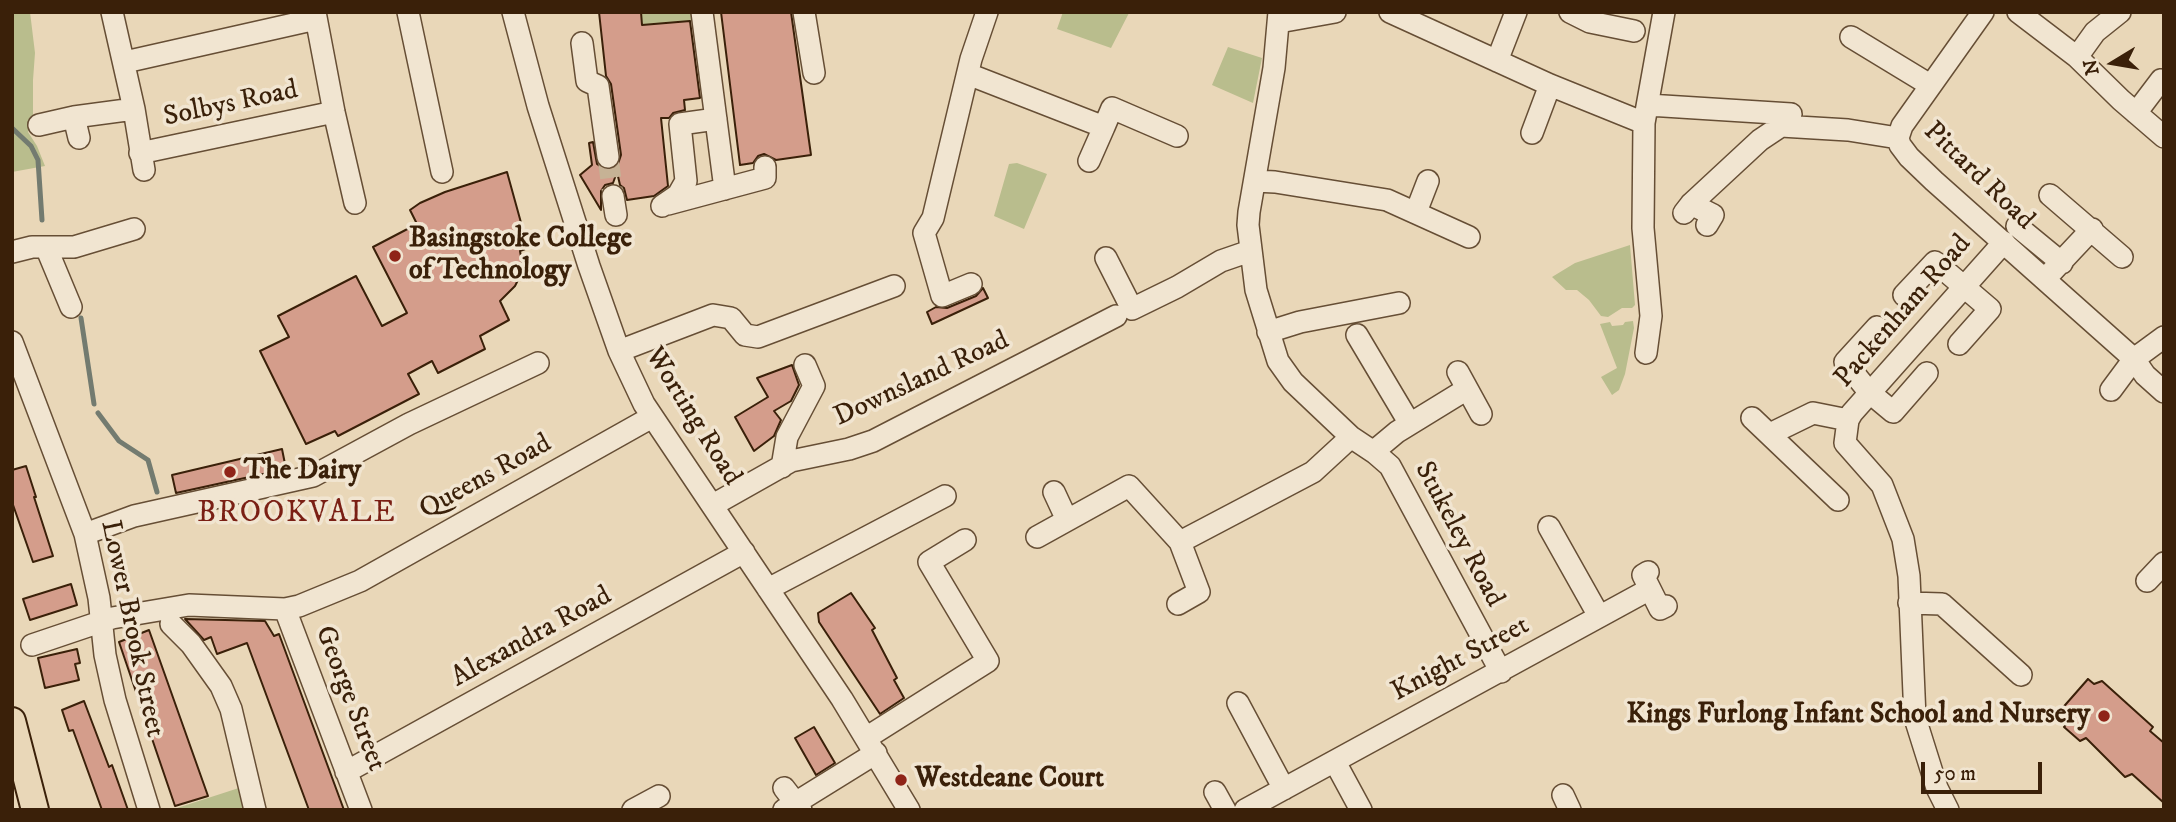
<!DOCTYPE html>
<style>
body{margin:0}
#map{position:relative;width:2176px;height:822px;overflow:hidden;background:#e9d7b8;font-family:"IM FELL DW Pica",serif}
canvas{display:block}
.frame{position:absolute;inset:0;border:14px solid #3a2009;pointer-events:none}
.north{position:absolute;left:2078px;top:28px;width:70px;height:70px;-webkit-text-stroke:5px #f1e5d1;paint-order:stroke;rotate:259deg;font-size:19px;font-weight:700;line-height:28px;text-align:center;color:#3a2009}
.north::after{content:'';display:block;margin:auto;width:24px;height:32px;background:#3a2009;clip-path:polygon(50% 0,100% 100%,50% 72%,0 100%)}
.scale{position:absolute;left:1921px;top:762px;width:121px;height:32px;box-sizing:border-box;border:4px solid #3a2009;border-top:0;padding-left:9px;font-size:21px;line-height:24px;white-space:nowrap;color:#3a2009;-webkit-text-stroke:5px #f1e5d1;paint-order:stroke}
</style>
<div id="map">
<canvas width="2176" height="822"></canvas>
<div class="frame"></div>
<div class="north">N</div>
<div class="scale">50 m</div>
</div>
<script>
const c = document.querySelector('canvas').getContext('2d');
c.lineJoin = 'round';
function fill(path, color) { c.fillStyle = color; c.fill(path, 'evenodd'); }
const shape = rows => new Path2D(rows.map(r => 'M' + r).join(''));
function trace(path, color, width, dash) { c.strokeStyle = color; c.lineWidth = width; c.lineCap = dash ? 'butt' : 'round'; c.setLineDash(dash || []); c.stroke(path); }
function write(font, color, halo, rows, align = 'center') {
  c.font = font + ' "IM FELL DW Pica",serif'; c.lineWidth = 7; c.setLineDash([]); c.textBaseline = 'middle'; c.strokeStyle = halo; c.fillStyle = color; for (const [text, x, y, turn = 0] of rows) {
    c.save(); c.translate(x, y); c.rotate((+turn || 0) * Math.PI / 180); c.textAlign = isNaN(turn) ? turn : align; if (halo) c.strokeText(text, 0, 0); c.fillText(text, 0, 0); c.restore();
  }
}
const green = shape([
 [12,12,30,12,35,53,33,80,33,116,28,132,37,146,45,166,12,172],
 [641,12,695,12,694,21,669,24,644,42],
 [1063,12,1128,12,1129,13,1111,48,1057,29],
 [1228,47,1262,58,1253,103,1212,85],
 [1017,163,1047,174,1024,229,994,216,1009,164],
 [1630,245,1635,305,1632,308,1622,308,1608,317,1601,316,1589,300,1577,290,1566,290,1552,277,1575,263],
 [1633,321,1634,328,1625,374,1619,390,1612,395,1601,377,1617,368,1600,324,1610,322,1612,326,1623,325,1625,322],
 [245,786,251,810,171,810]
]);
const stream = shape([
 [12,128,31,146,38,160,42,220],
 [81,318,94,404],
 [98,413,119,441,148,460,157,492]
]);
const building = shape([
 [599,12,641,12,642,25,690,21,700,98,684,100,685,110,673,113,669,118,661,118,668,186,654,196,627,200,624,188,620,185,617,172,613,183,605,185,601,191,601,210,580,175,592,165,589,143,593,142,597,164,604,169,610,170,617,167,621,155,611,84,606,76,599,12],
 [721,12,791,12,811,155,776,160,764,154,758,156,753,163,740,165,721,12],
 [507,172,528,248,520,251,522,263,520,276,515,286,500,301,509,320,480,336,485,349,438,373,432,361,408,374,419,394,338,436,335,431,306,444,260,351,289,337,278,316,356,276,382,326,407,313,373,247,417,224,410,210,420,203,445,192,507,172],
 [983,288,988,298,932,324,927,312,936,307,947,308,976,296,983,288],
 [792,365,799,385,791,401,774,411,781,420,774,436,754,451,735,417,768,397,757,378,792,365],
 [282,449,286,469,176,493,172,475,282,449],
 [26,466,36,497,34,497,53,556,33,562,12,502,12,470,26,466],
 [71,584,77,605,30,620,23,599,71,584],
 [851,593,875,628,872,630,897,678,894,680,904,698,880,714,819,622,818,613,851,593],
 [185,619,265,621,274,636,279,634,344,810,309,810,247,643,217,654,211,637,204,640,185,619],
 [149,630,208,796,175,806,119,642,149,630],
 [77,649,80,663,75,664,79,680,45,688,38,658,77,649],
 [2088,679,2094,684,2102,681,2153,727,2150,731,2164,743,2164,803,2132,774,2125,777,2086,738,2080,741,2064,727,2069,721,2059,712,2088,679],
 [84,701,109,767,112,765,128,810,102,810,73,730,69,731,62,710,84,701],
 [814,727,835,763,816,775,795,738,814,727]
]);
const minorTunnel = shape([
 [608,157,613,196]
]);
const minor = shape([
 [112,12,134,109,144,170],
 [315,12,334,112,355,203],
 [408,12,442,172],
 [513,12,538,106,589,266,619,351,644,404,842,699,909,810],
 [702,12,725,189],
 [804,12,814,73],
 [1279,12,1274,68,1249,212,1248,225,1256,290,1278,361,1293,382,1351,437,1375,453,1390,466,1501,672],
 [1390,12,1550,85,1644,123],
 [1570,12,1590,22,1634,31],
 [1983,12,1902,126,1898,138,1900,145,1909,157,1934,181,2134,359,2145,375,2164,392],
 [2018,12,2077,57,2121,100,2164,137],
 [1279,22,1335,12],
 [1851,37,1930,85],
 [582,43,587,81,598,86,608,157],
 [2077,57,2095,32,2120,12],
 [1497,61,1516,12],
 [125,62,316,19],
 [968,74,1104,127,1112,108,1177,136],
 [1648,105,1791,114],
 [2136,113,2161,80],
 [74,117,79,138],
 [39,125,74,117,134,109],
 [1532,133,1550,85],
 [140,153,334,112],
 [1089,161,1104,127],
 [1255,181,1275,182,1387,200,1469,237],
 [2050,195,2122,257],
 [613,196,616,215],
 [668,204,765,178,765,167],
 [1691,204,1713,215,1707,225],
 [662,206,678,195,686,181,680,124,716,119],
 [1416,212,1428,181],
 [1684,213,1691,204,1760,140,1781,126,1848,130,1898,138],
 [2017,226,2062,263],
 [46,247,71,307],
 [12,252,32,247,74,247,134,229],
 [1106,258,1132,309,1177,287,1221,261,1250,251],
 [2045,279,2092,229],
 [971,284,942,296,924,233,933,218,971,59,987,12],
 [1904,295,1935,262,1990,309,1959,344],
 [1877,327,1845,362,1869,392,1893,412,1927,373],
 [1268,332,1300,322,1399,303],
 [1357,335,1410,424],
 [12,342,85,534,99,598,105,655,115,700,149,810],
 [619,351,713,315,731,318,745,335,758,337,894,286],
 [1646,353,1651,316,1643,228,1644,123,1664,12],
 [1458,372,1481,414],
 [2111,390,2134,359,2164,337],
 [1752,418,1838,500],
 [1770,434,1813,413,1848,420],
 [1375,453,1379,447,1397,432,1467,389],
 [782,467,787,437,814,386,805,365],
 [1054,492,1067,520],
 [713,505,791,461,849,449,873,441,1116,316],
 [1549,527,1599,616],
 [85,534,134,516,313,476,409,424,538,363],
 [1037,537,1129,486,1180,542,1313,472,1351,437],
 [1648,572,1643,575,1660,609,1666,606],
 [2147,581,2164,563],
 [768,589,945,496],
 [1909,603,1942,604,2021,675],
 [1178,604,1199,592,1180,542],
 [285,609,361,810],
 [171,624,191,644,221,686,231,709,255,810],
 [32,645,112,618,189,605,285,609,299,606,360,581,652,417],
 [1238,703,1284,789],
 [866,738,988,661,929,562,965,540],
 [1335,762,1361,810],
 [346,772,744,552],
 [784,788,801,810],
 [1215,792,1225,810],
 [1563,795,1570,810],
 [633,810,659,796],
 [784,810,876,753],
 [1245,810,1650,589],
 [1948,810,1937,788,1915,718,1909,576,1903,539,1882,485,1845,443,1848,420,1852,413,2004,242]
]);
const major = shape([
 [12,721,35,810]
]);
const markers = [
 [395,256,7,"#8f2418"],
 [230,472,7,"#8f2418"],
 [2104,716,7,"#8f2418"],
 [901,780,7,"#8f2418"]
];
const streetNames = [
 ["Solbys Road",231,105,-12],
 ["Pittard Road",1978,177,44],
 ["Packenham Road",1904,312,-49],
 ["Downsland Road",922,380,-25],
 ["Worting Road",692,417,58],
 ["Queens Road",486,478,-29],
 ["Stukeley Road",1458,535,62],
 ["Lower Brook Street",131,629,78],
 ["Alexandra Road",532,638,-29],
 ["Knight Street",1461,660,-28],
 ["George Street",349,699,69]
];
const poiNames = [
 ["Basingstoke College",409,240],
 ["of Technology",409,272],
 ["The Dairy",244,472],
 ["Kings Furlong Infant School and Nursery",2090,716,"right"],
 ["Westdeane Court",915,780]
];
const neighbourhoodNames = [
 ["BROOKVALE",297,515]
];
fill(green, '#b9bd8d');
trace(stream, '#737b70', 5);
fill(building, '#d49d8b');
trace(building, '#3a2009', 2);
trace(minorTunnel, '#c6b295', 21, [21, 10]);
trace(minor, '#664e35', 24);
trace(major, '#3a2009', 30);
trace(minor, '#f1e5d1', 21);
trace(major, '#e9d7b8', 26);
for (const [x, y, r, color] of markers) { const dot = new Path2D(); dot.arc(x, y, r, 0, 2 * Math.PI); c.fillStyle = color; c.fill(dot); trace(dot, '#f1e5d1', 2.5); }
write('28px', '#3a2009', '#f1e5d1', streetNames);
write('bold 28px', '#3a2009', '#f1e5d1', poiNames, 'left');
c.letterSpacing = '2px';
write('30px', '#7a1f14', '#f1e5d1', neighbourhoodNames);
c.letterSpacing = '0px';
</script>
